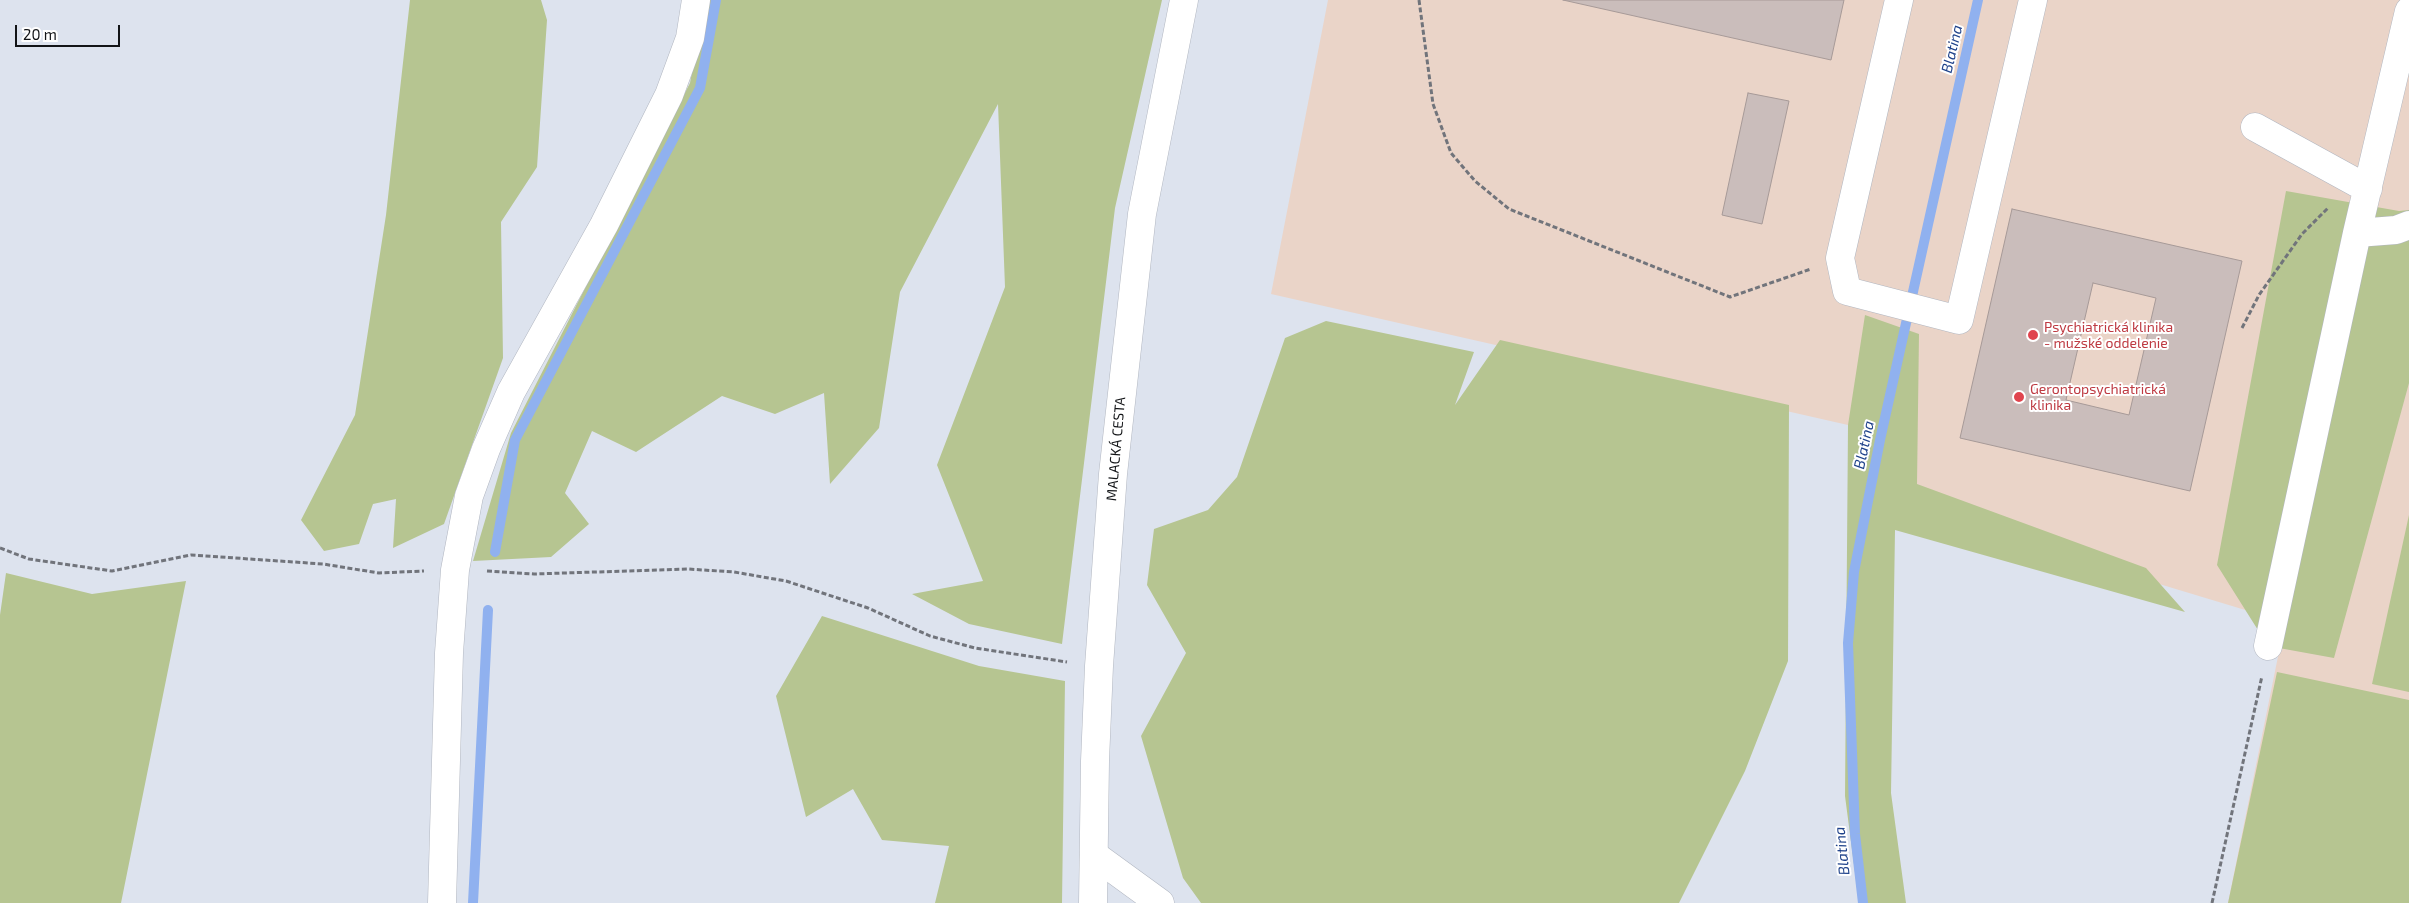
<!DOCTYPE html>
<meta charset="utf-8">
<style>
body{margin:0}
#map{position:relative;width:2409px;height:903px;overflow:hidden;background:#dde3ee;font-family:"Exo 2",sans-serif}
canvas{display:block}
.scale{position:absolute;left:15px;top:25px;width:105px;height:22px;box-sizing:border-box;border:2px solid #121417;border-top:0;padding-left:6px;font-size:15px;line-height:18px;white-space:nowrap;color:#121417;-webkit-text-stroke:4px #fff;paint-order:stroke}
</style>
<div id="map">
<canvas width="2409" height="903"></canvas>
<div class="scale">20 m</div>
</div>
<script>
const c = document.querySelector('canvas').getContext('2d');
c.lineJoin = 'round';
function fill(path, color) { c.fillStyle = color; c.fill(path, 'evenodd'); }
const shape = rows => new Path2D(rows.map(r => 'M' + r).join(''));
function trace(path, color, width, dash) { c.strokeStyle = color; c.lineWidth = width; c.lineCap = dash ? 'butt' : 'round'; c.setLineDash(dash || []); c.stroke(path); }
function write(font, color, halo, rows, align = 'center') {
  c.font = font + ' "Exo 2",sans-serif'; c.lineWidth = 4; c.setLineDash([]); c.textBaseline = 'middle'; c.strokeStyle = halo; c.fillStyle = color; for (const [text, x, y, turn = 0] of rows) {
    c.save(); c.translate(x, y); c.rotate((+turn || 0) * Math.PI / 180); c.textAlign = isNaN(turn) ? turn : align; if (halo) c.strokeText(text, 0, 0); c.fillText(text, 0, 0); c.restore();
  }
}
const medical = shape([
 [1328,0,2409,0,2409,903,2228,903,2285,622,1868,496,1880,441,1848,425,1271,294]
]);
const green = shape([
 [410,0,541,0,547,20,537,167,501,222,503,358,444,524,393,548,396,499,373,504,359,544,324,551,301,520,355,415,386,215],
 [705,0,1162,0,1115,208,1062,644,969,624,912,594,983,581,937,465,1005,287,998,104,900,292,879,428,830,484,824,393,775,414,722,396,636,452,592,431,565,493,589,524,551,557,473,561,511,433,690,83],
 [2286,191,2399,211,2409,210,2409,383,2334,658,2268,646,2217,565],
 [1865,315,1919,334,1917,484,2146,568,2185,612,1895,530,1891,793,1906,903,1859,903,1845,796,1848,425],
 [1326,321,1474,352,1455,405,1500,340,1789,405,1788,661,1745,771,1679,903,1201,903,1183,878,1141,736,1186,653,1147,585,1154,529,1208,510,1237,477,1285,338],
 [2409,515,2409,692,2372,684],
 [6,573,92,594,186,581,121,903,0,903,0,615],
 [822,616,979,666,1065,681,1062,903,935,903,949,846,882,840,853,789,806,817,776,696],
 [2277,672,2409,700,2409,903,2228,903]
]);
const stream = shape([
 [495,552,515,440,700,88,716,0],
 [473,903,488,610],
 [1863,903,1855,834,1848,643,1854,572,1880,440,1978,0]
]);
const building = shape([
 [1563,0,1844,0,1831,60,1563,0],
 [1748,93,1789,101,1762,224,1722,215,1748,93],
 [2012,209,2242,261,2190,491,1960,438,2012,209],
 [2093,283,2156,298,2129,415,2066,400,2093,283]
]);
const path = shape([
 [1419,0,1433,104,1451,153,1475,181,1509,209,1730,297,1811,269],
 [2242,328,2259,295,2302,234,2329,207],
 [0,548,29,559,112,571,191,555,323,564,379,573,424,571],
 [487,571,534,574,688,569,734,572,786,581,868,608,930,636,975,648,1067,662],
 [2212,903,2262,676]
]);
const minor = shape([
 [1899,0,1840,258,1847,291,1959,320,2033,0],
 [2255,127,2368,189],
 [2357,233,2396,230,2409,225],
 [2268,646,2357,233,2409,11],
 [1094,855,1160,903],
 [442,903,449,653,455,570,469,496,486,449,511,392,604,225,669,95,690,38,696,0]
]);
const major = shape([
 [1093,903,1095,761,1099,666,1113,474,1142,214,1184,0]
]);
const markers = [
 [2033,335,6,"#e0444e"],
 [2019,397,6,"#e0444e"]
];
const healthNames = [
 ["Psychiatrická klinika",2044,327],
 ["- mužské oddelenie",2044,343],
 ["Gerontopsychiatrická",2030,389],
 ["klinika",2030,405]
];
const streetNames = [
 ["MALACKÁ CESTA",1116,449,-85]
];
const waterNames = [
 ["Blatina",1952,49,-77],
 ["Blatina",1864,445,-78],
 ["Blatina",1842,851,-96]
];
fill(medical, '#ead4c8');
fill(green, '#b6c591');
trace(stream, '#90b1ef', 10);
fill(building, '#cabdbb');
trace(building, '#a79a98', 1);
trace(minor, '#b1b6c0', 29);
trace(major, '#b1b6c0', 29);
trace(path, '#71747b', 3, [5, 2.5]);
trace(minor, '#fff', 28);
trace(major, '#fff', 28);
for (const [x, y, r, color] of markers) { const dot = new Path2D(); dot.arc(x, y, r, 0, 2 * Math.PI); c.fillStyle = color; c.fill(dot); trace(dot, '#fff', 2); }
write('14px', '#be3a42', '#fff', healthNames, 'left');
write('14px', '#121417', '#fff', streetNames);
write('italic 15px', '#20438b', '#fff', waterNames);
</script>
